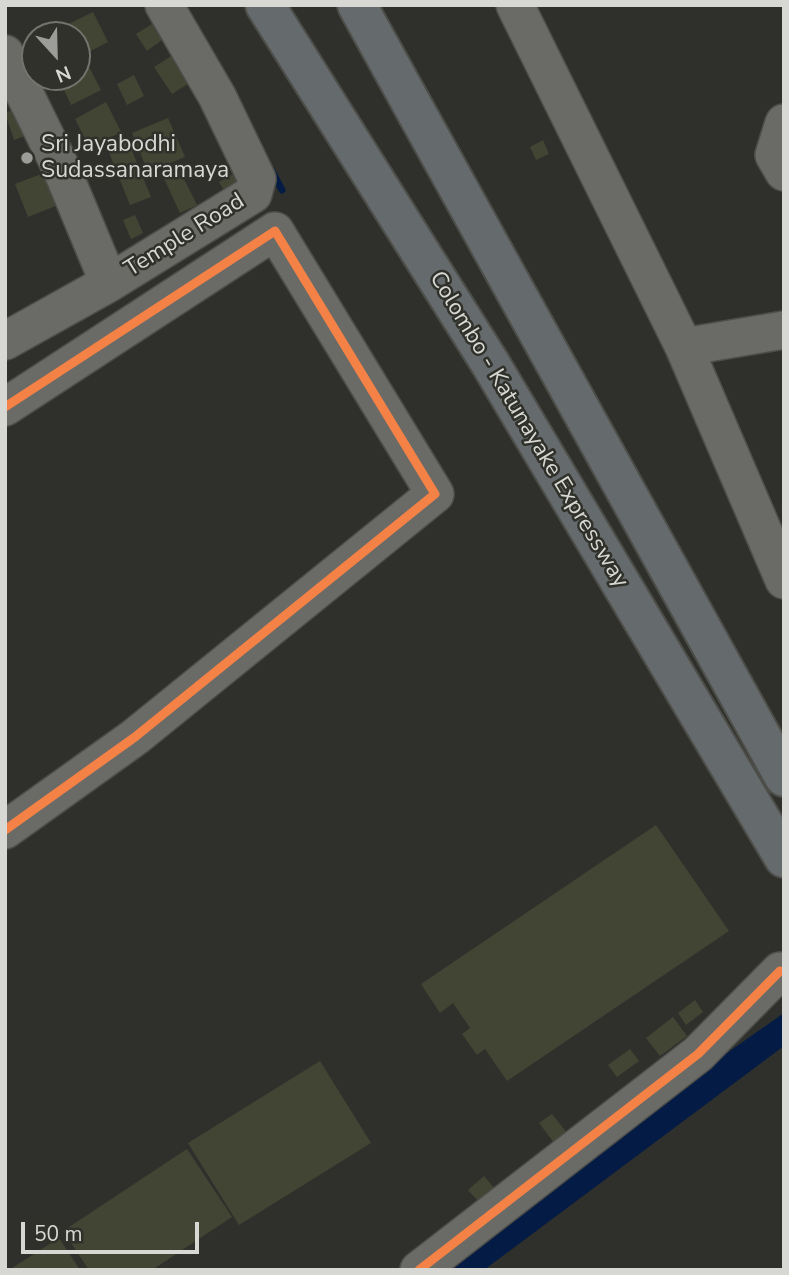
<!DOCTYPE html>
<style>
body{margin:0}
#map{position:relative;width:789px;height:1275px;overflow:hidden;background:#2f302b;font-family:"Nunito Sans",sans-serif}
canvas{display:block}
.frame{position:absolute;inset:0;border:7px solid #d7d8d3;pointer-events:none}
.north{position:absolute;left:21px;top:21px;width:70px;height:70px;box-sizing:border-box;background:#30312a;border:2px solid #73746e;border-radius:50%;rotate:158deg;font-size:19px;font-weight:700;line-height:28px;text-align:center;color:#d7d8d3}
.north::after{content:'';display:block;margin:auto;width:24px;height:32px;background:#9c9d98;clip-path:polygon(50% 0,100% 100%,50% 72%,0 100%)}
.scale{position:absolute;left:21px;top:1222px;width:178px;height:32px;box-sizing:border-box;border:4px solid #d7d8d3;border-top:0;padding-left:9px;font-size:21px;line-height:24px;white-space:nowrap;color:#d7d8d3;-webkit-text-stroke:5px #30312a;paint-order:stroke}
</style>
<div id="map">
<canvas width="789" height="1275"></canvas>
<div class="frame"></div>
<div class="north">N</div>
<div class="scale">50 m</div>
</div>
<script>
const c = document.querySelector('canvas').getContext('2d');
c.lineJoin = 'round';
function fill(path, color) { c.fillStyle = color; c.fill(path, 'evenodd'); }
const shape = rows => new Path2D(rows.map(r => 'M' + r).join(''));
function trace(path, color, width, dash) { c.strokeStyle = color; c.lineWidth = width; c.lineCap = dash ? 'butt' : 'round'; c.setLineDash(dash || []); c.stroke(path); }
function write(font, color, halo, rows, align = 'center') {
  c.font = font + ' "Nunito Sans",sans-serif'; c.lineWidth = 5; c.setLineDash([]); c.textBaseline = 'middle'; c.strokeStyle = halo; c.fillStyle = color; for (const [text, x, y, turn = 0] of rows) {
    c.save(); c.translate(x, y); c.rotate((+turn || 0) * Math.PI / 180); c.textAlign = isNaN(turn) ? turn : align; if (halo) c.strokeText(text, 0, 0); c.fillText(text, 0, 0); c.restore();
  }
}
const water = shape([
 [784,1013,784,1046,484,1270,432,1270,557,1172]
]);
const stream = shape([
 [271,169,282,190]
]);
const building = shape([
 [93,12,108,42,77,58,77,35,56,35,54,31],
 [152,24,162,40,147,51,136,34],
 [176,53,194,80,172,94,154,67],
 [87,63,101,90,71,105,58,77,77,77,77,68],
 [134,75,144,96,127,105,117,84],
 [106,102,121,132,90,148,75,119],
 [17,108,27,135,14,140,5,113],
 [168,118,185,157,148,172,132,133],
 [543,140,549,154,536,160,530,147],
 [128,141,151,197,130,205,108,150],
 [177,165,197,205,180,213,161,172],
 [49,171,63,203,28,217,15,184],
 [235,173,245,188,229,198,219,182],
 [135,215,143,233,131,239,123,220],
 [656,825,729,931,507,1081,485,1049,477,1055,462,1034,470,1028,453,1003,440,1013,421,984],
 [695,1000,703,1012,686,1025,678,1013],
 [673,1017,687,1036,660,1056,646,1038],
 [630,1049,639,1061,617,1077,608,1065],
 [320,1061,371,1143,239,1225,188,1143],
 [552,1114,568,1134,555,1144,539,1123],
 [187,1149,232,1217,152,1270,89,1270,63,1231],
 [484,1176,495,1189,479,1202,468,1190],
 [59,1238,80,1270,9,1270]
]);
const minor = shape([
 [515,5,684,347,784,580],
 [5,54,62,170,109,283],
 [784,123,774,155,784,172],
 [5,341,109,283,253,194,257,179,217,96,164,5],
 [684,347,784,330],
 [5,407,275,231,435,494,135,737,5,830],
 [419,1270,698,1054,780,971]
]);
const highway = shape([
 [265,5,490,363,784,858],
 [357,5,784,777]
]);
const cycleway = shape([
 [5,407,275,231,435,494,135,737,5,830],
 [419,1270,698,1054,780,971]
]);
const markers = [
 [27,158,7,"#9c9d98"]
];
const poiNames = [
 ["Sri Jayabodhi",41,145],
 ["Sudassanaramaya",41,171]
];
const streetNames = [
 ["Temple Road",185,236,-32],
 ["Colombo - Katunayake Expressway",528,430,59]
];
fill(water, '#041c45');
trace(stream, '#041c45', 7);
fill(building, '#434534');
trace(minor, '#4d4e49', 40);
trace(highway, '#4d4e49', 42);
trace(minor, '#6a6a66', 37);
trace(highway, '#656a6c', 38);
trace(cycleway, '#f48246', 9);
for (const [x, y, r, color] of markers) { const dot = new Path2D(); dot.arc(x, y, r, 0, 2 * Math.PI); c.fillStyle = color; c.fill(dot); trace(dot, '#30312a', 2.5); }
write('23px', '#d7d8d3', '#30312a', poiNames, 'left');
write('23px', '#d7d8d3', '#30312a', streetNames);
</script>
